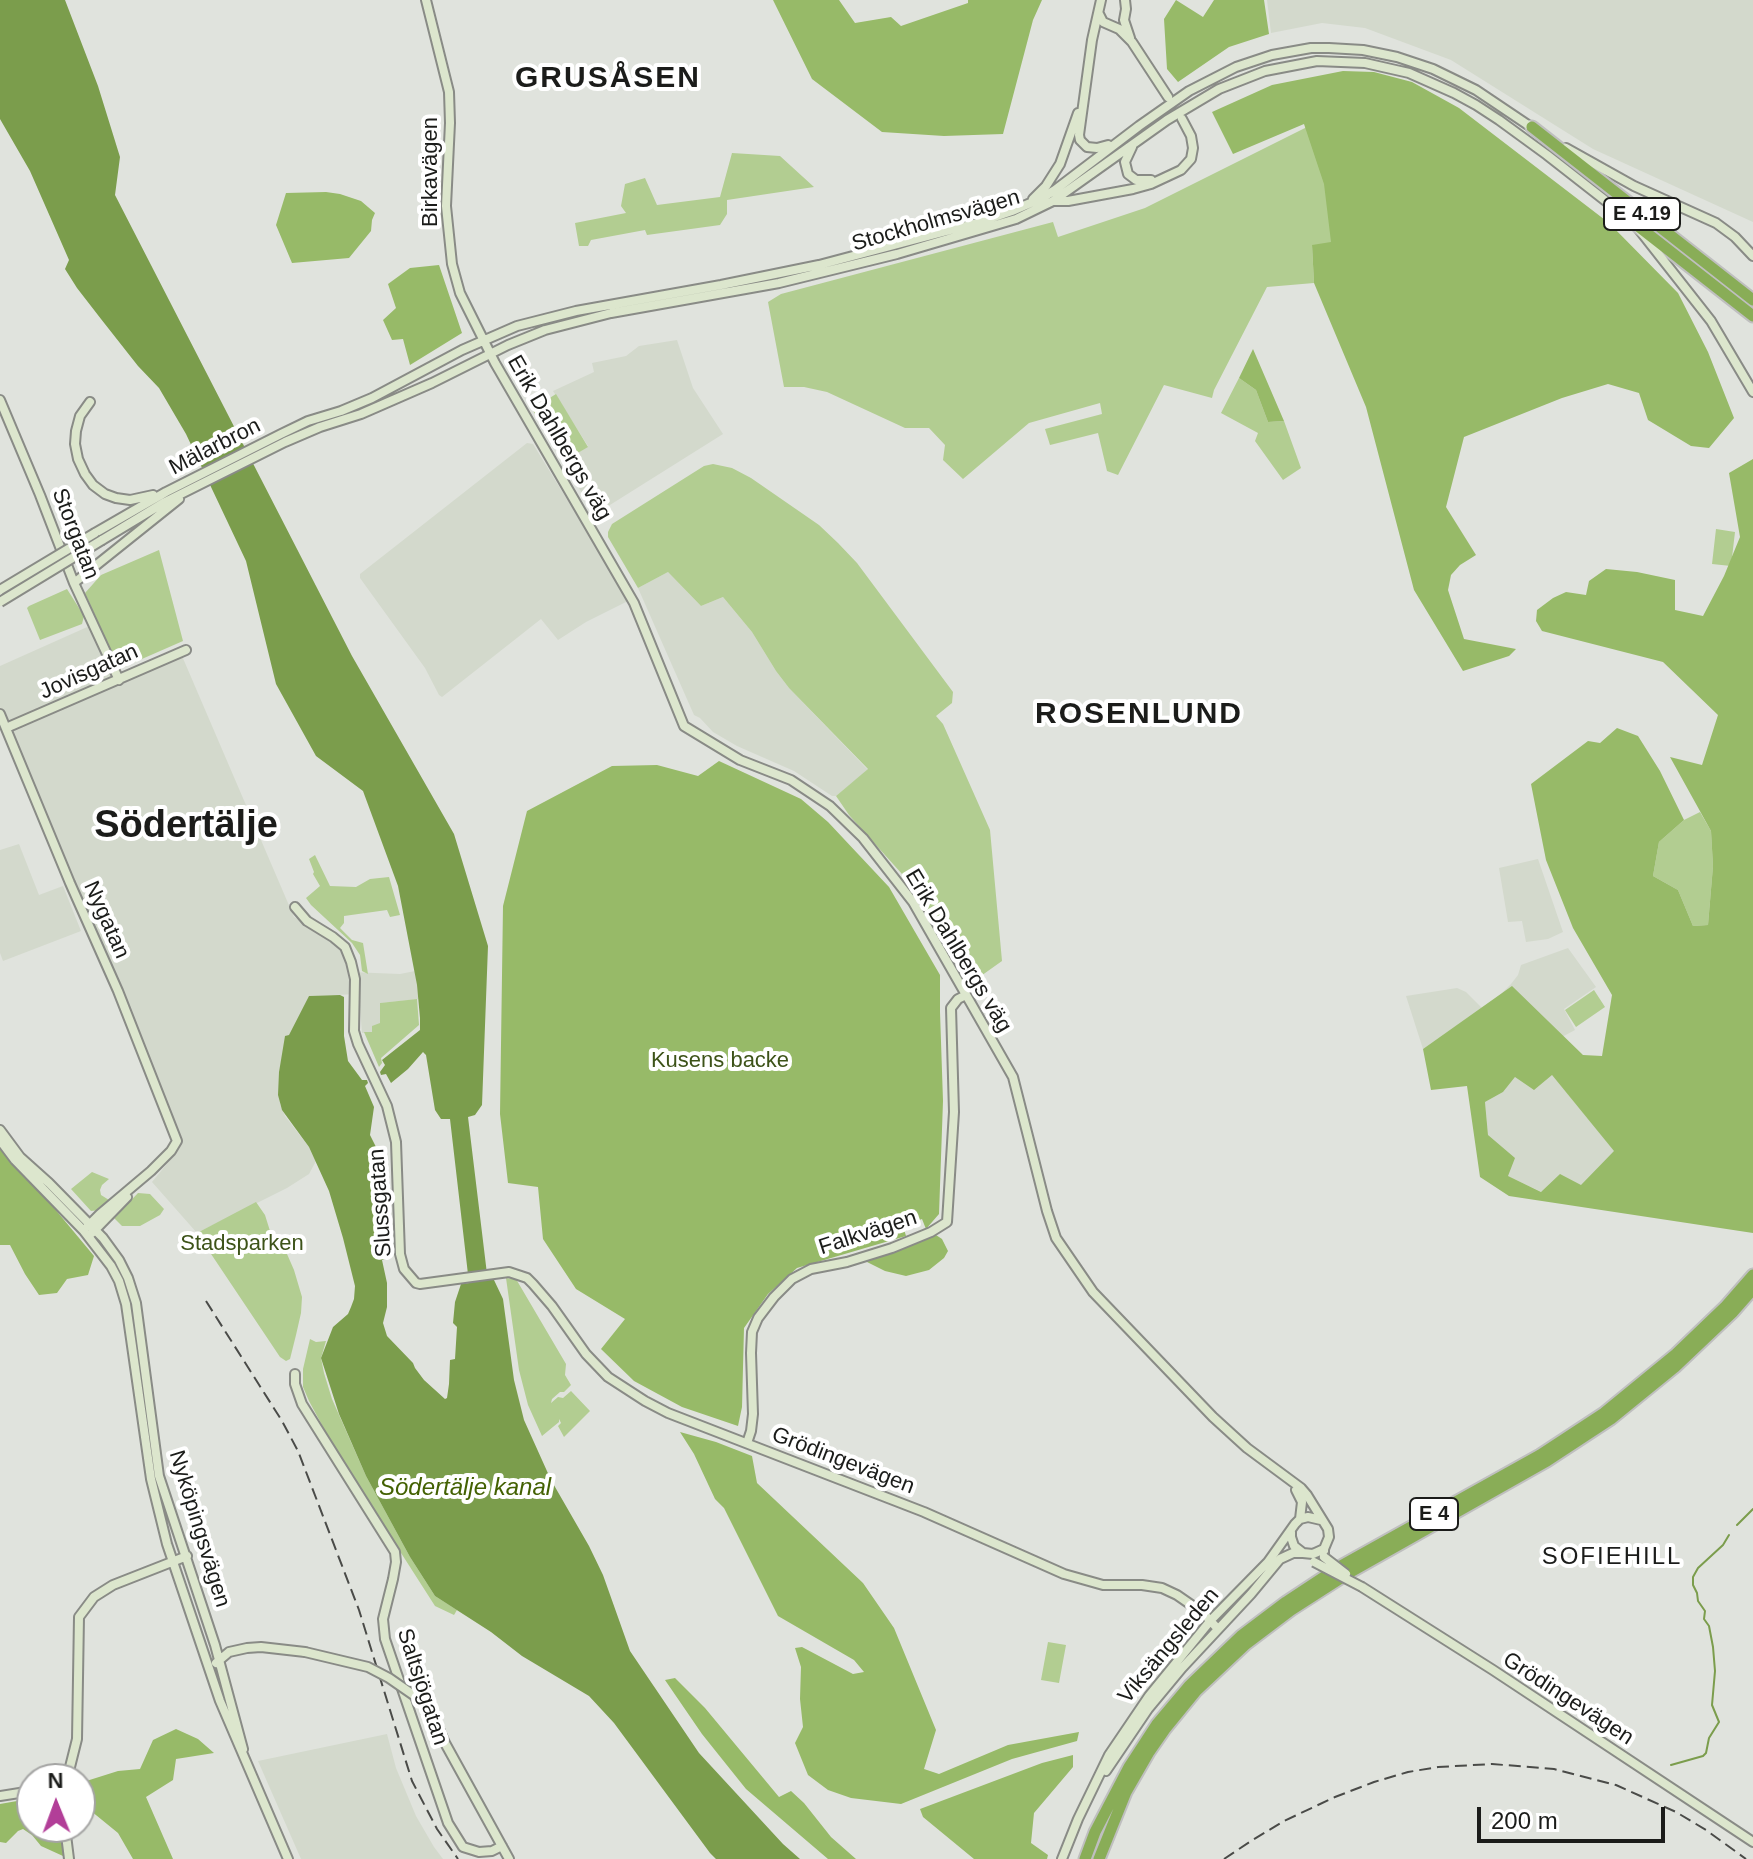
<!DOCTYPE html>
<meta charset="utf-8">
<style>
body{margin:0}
#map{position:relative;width:1753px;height:1859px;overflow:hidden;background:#e0e3dd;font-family:Arial,sans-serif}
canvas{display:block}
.north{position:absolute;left:16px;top:1763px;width:80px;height:80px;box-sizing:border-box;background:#fff;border:2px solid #a4a4a3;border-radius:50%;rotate:359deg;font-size:22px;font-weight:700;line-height:32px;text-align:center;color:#1b1c1a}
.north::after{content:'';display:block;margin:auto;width:28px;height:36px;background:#b23e98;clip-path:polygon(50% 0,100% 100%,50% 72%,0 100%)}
.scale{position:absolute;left:1477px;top:1807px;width:188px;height:36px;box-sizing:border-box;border:4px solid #1b1c1a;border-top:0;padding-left:10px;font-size:24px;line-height:28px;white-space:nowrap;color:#1b1c1a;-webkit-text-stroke:6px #fff;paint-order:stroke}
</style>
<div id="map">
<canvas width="1753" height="1859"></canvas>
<div class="north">N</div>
<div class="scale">200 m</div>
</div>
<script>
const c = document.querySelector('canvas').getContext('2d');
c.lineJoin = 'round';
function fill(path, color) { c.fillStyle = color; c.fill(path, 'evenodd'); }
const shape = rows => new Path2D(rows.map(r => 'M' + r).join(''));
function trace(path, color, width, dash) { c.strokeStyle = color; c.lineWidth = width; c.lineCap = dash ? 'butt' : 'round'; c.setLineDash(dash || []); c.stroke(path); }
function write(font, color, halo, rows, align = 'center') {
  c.font = font + ' Arial,sans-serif'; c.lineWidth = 8; c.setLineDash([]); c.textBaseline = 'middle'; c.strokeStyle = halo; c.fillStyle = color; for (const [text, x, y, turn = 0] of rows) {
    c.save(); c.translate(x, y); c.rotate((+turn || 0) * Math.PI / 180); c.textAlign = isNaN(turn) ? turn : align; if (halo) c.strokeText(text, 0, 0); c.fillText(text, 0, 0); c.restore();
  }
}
const built = shape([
 [1267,0,1753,0,1753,222,1593,149,1451,60,1365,28,1322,23,1271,33],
 [677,340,693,388,723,434,594,515,564,461,588,446,553,391,594,372,592,363,626,356,639,346],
 [527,443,533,444,616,579,628,601,586,622,558,640,541,619,442,697,439,695,425,668,360,578,360,574],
 [668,572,701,606,723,597,752,632,776,671,789,688,868,770,836,796,832,796,794,771,737,746,713,732,700,718,694,715,638,588],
 [94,624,121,680,182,656,294,917,329,936,340,947,350,972,400,974,415,971,419,999,380,1003,380,1023,372,1032,362,1033,359,994,309,996,283,1052,279,1072,280,1104,285,1116,309,1147,316,1161,309,1174,287,1188,197,1233,152,1182,180,1148,177,1132,0,707,0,666],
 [19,844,39,895,63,886,81,931,3,961,0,953,0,850],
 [1538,859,1563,932,1548,939,1526,942,1522,921,1508,922,1499,868],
 [1568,948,1596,987,1564,1009,1575,1030,1534,1052,1492,1003,1511,984,1518,975,1521,965],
 [1457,988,1466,992,1482,1008,1423,1049,1406,996],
 [1552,1075,1615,1151,1581,1186,1542,1192,1507,1176,1488,1135,1485,1102,1503,1092,1515,1077],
 [387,1734,396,1768,416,1816,434,1847,443,1859,301,1859,258,1761]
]);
const green = shape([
 [1334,100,1619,243,1312,245,1314,283,1267,287,1214,390,1212,398,1164,385,1118,475,1107,471,1098,433,1050,445,1045,429,1102,414,1100,403,1029,423,963,479,943,460,945,445,929,428,905,428,827,392,804,387,784,387,768,302,781,294,1053,222,1058,237,1145,208,1305,128],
 [732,153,780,156,814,187,727,200,727,214,720,225,647,235,645,230,591,240,588,246,579,246,575,223,626,213,621,206,625,184,645,178,657,205,720,197],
 [1239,378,1256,390,1268,422,1284,421,1301,468,1283,480,1255,441,1258,433,1221,413],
 [556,394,588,447,564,461,532,409],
 [713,464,732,468,751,478,819,525,838,543,857,563,953,692,952,703,936,716,943,724,990,830,1002,961,971,983,902,874,849,815,836,796,868,769,789,688,776,671,752,632,723,597,701,606,668,572,638,588,608,537,608,532,612,524,704,466],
 [1716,529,1735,532,1731,566,1712,564],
 [159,550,183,641,119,669,85,593,101,575],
 [67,589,84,616,82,624,40,640,27,608,29,606],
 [1700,812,1711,831,1713,866,1708,925,1693,926,1678,890,1653,876,1659,842,1684,820],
 [315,855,330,886,356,887,370,879,389,877,400,915,390,917,387,910,344,916,344,923,340,928,352,940,363,943,368,974,362,971,360,955,352,943,311,905,306,898,320,886,313,874,314,872,309,859],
 [1594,990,1605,1007,1576,1027,1565,1010],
 [417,999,419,1025,381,1058,382,1063,379,1067,364,1032,372,1032,372,1026,380,1023,380,1003],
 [92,1172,109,1179,102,1185,100,1190,101,1195,109,1200,101,1210,91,1211,71,1189],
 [138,1193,150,1194,164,1209,160,1215,140,1226,122,1226,114,1218],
 [256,1202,265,1215,270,1231,281,1250,287,1254,294,1270,302,1297,301,1313,296,1335,290,1359,286,1361,280,1357,197,1233],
 [506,1278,516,1279,566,1364,565,1375,571,1385,564,1392,560,1392,552,1399,551,1403,558,1397,563,1398,571,1391,590,1411,564,1437,558,1426,561,1423,559,1419,559,1422,542,1436,528,1405,519,1370],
 [310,1339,316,1342,326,1341,321,1358,324,1373,332,1399,366,1476,410,1557,435,1596,457,1610,454,1615,435,1606,337,1453,309,1401,303,1387,303,1369],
 [1048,1642,1066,1645,1059,1683,1041,1680]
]);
const forest = shape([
 [773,0,839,0,855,23,891,17,901,26,968,3,968,0,1042,0,1033,20,1003,134,944,136,882,132,812,79],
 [1176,0,1203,17,1214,0,1264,0,1269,34,1229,47,1178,82,1167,69,1164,19],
 [1343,71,1374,72,1412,82,1459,108,1609,223,1678,293,1708,352,1734,418,1709,448,1691,446,1648,420,1639,393,1608,384,1562,398,1464,437,1446,507,1476,555,1460,565,1451,575,1448,590,1464,639,1516,649,1509,656,1463,671,1414,590,1366,407,1314,283,1312,245,1331,242,1324,184,1304,124,1233,154,1212,112,1272,85],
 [326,192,340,194,361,201,375,213,372,220,371,231,349,258,292,263,276,225,286,193],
 [439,265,462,333,410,365,403,339,392,340,383,320,396,308,388,284,410,268],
 [1253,349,1284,421,1268,422,1256,390,1239,378],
 [1753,459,1753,1233,1509,1196,1480,1177,1467,1086,1431,1090,1423,1049,1512,986,1583,1055,1602,1056,1612,995,1573,928,1546,860,1531,784,1588,741,1600,743,1617,728,1638,736,1660,771,1684,820,1659,842,1653,876,1678,890,1693,926,1708,925,1713,866,1711,831,1670,757,1702,765,1718,715,1663,662,1542,631,1536,621,1537,610,1553,598,1566,592,1586,595,1589,581,1606,569,1637,572,1675,580,1675,610,1703,616,1724,576,1740,537,1729,473],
 [1552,1075,1614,1151,1581,1185,1560,1174,1541,1192,1508,1176,1515,1158,1488,1135,1485,1102,1503,1092,1515,1077,1534,1090],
 [719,761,801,799,828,822,889,887,940,975,940,1012,943,1101,939,1214,926,1229,922,1219,903,1226,906,1236,797,1268,768,1294,744,1328,742,1407,738,1426,682,1407,634,1381,601,1349,625,1319,576,1289,543,1239,538,1187,508,1183,500,1114,503,906,527,811,612,766,657,765,698,776],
 [0,1143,94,1256,88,1275,67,1279,57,1293,39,1295,25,1274,10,1245,0,1245],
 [936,1235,942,1239,948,1251,944,1258,929,1270,906,1276,885,1271,865,1261,901,1249],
 [680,1432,716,1442,752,1456,757,1483,863,1583,894,1628,936,1730,924,1769,939,1774,1008,1745,1079,1732,1077,1741,1012,1759,901,1804,851,1798,828,1790,808,1775,795,1743,803,1727,800,1699,801,1667,795,1648,802,1647,853,1674,864,1672,854,1660,778,1616,724,1508,715,1499,694,1454],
 [675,1678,705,1708,779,1797,791,1791,804,1803,831,1837,856,1859,828,1859,746,1789,702,1734,665,1680],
 [176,1729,198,1739,214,1753,176,1759,173,1780,146,1797,173,1859,133,1859,118,1833,80,1802,80,1783,118,1771,140,1769,153,1740],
 [1073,1755,1073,1767,1034,1813,1031,1843,1048,1855,1047,1859,974,1859,923,1817,920,1809,1042,1763],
 [32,1794,32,1827,62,1827,65,1850,63,1856,41,1846,32,1835,23,1829,18,1831,6,1843,0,1842,0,1804,17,1801,17,1795]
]);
const water = shape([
 [0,0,65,0,98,86,120,157,115,195,352,656,454,834,488,946,482,1105,475,1115,468,1117,487,1274,488,1280,494,1280,503,1299,514,1380,524,1420,551,1480,589,1546,603,1575,630,1651,699,1753,783,1844,800,1859,716,1859,710,1853,614,1723,589,1696,522,1656,491,1632,435,1596,410,1557,366,1476,339,1414,321,1358,333,1327,348,1314,351,1307,354,1299,355,1286,343,1238,329,1191,309,1147,282,1110,278,1095,279,1072,285,1036,289,1035,309,996,340,995,344,997,344,1036,348,1061,362,1080,367,1080,368,1083,365,1086,374,1107,370,1135,381,1157,384,1167,384,1254,386,1258,382,1260,387,1283,387,1307,383,1323,387,1336,413,1363,415,1368,424,1380,445,1399,447,1398,449,1384,450,1360,455,1359,457,1327,453,1323,455,1302,461,1284,469,1283,450,1119,441,1119,435,1110,426,1055,423,1052,408,1069,391,1083,386,1074,381,1075,380,1072,385,1065,382,1060,420,1030,420,1018,417,985,398,886,363,791,316,756,276,684,246,561,186,434,159,388,138,366,101,319,77,288,65,269,69,260,30,171,0,119]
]);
const stream = shape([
 [1737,1525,1753,1509],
 [1671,1765,1703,1756,1706,1753,1709,1738,1719,1722,1712,1705,1715,1671,1713,1647,1709,1626,1704,1619,1705,1611,1698,1601,1697,1593,1693,1585,1693,1577,1698,1568,1723,1545,1729,1535]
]);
const secondary = shape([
 [426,0,449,92,450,123,446,206,452,264,460,293,495,363,634,603,684,726,740,760,791,780,830,806,863,838,913,902,1013,1077,1047,1211,1056,1238,1093,1292,1213,1417,1247,1448,1301,1488,1307,1495,1328,1529,1329,1537,1324,1549,1324,1557],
 [1101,0,1092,40,1079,135,1080,140,1087,147,1097,148,1108,145],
 [1125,0,1126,9,1124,20,1130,38],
 [1099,14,1103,22,1119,29,1132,42,1168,97],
 [1132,147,1125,162,1128,174,1136,180,1151,180],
 [1566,148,1634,186,1716,223,1735,237,1753,256],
 [1033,199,1046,186,1060,164,1078,113],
 [1054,201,1068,201,1133,189,1151,184,1181,170,1191,159,1193,148,1191,136,1182,119],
 [0,400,40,495,74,583,119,680],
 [90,402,80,416,76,431,75,444,78,459,85,474,93,485,105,494,116,498,130,500,153,495],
 [95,533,166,492,281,434,308,421,341,411,372,398,462,350,517,326,576,311,721,285,819,265,977,223,1012,211,1042,198,1055,190,1139,126,1189,91,1236,67,1272,55,1311,48,1329,48,1363,50,1397,57,1433,69,1476,90,1534,129],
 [102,540,165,502,285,442,320,427,361,414,432,383,508,345,545,330,611,313,779,283,897,254,1016,219,1053,201,1167,120,1219,89,1265,71,1317,61,1365,63,1409,73,1454,93,1476,105,1499,120,1547,155,1634,223,1711,321,1753,392],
 [74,583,179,499],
 [0,714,70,883,118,991,177,1141,171,1151,151,1171,100,1214,87,1227],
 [6,728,186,650],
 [295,907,307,921,333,937,345,947,351,962,355,979,354,1031,358,1044,387,1106,396,1142,400,1254,404,1269,416,1283,420,1284,509,1272,527,1278,533,1284,552,1306,586,1354,608,1377,645,1401,668,1413,924,1512,1064,1574,1103,1585,1142,1585,1162,1588,1177,1595,1203,1613,1218,1629],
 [0,1130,20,1157,49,1183,103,1238,119,1260,128,1278,136,1303,159,1476,215,1645,243,1749],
 [0,1140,15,1160,84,1231,111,1266,119,1281,126,1304,151,1479,167,1544,220,1701,288,1859],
 [92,1233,127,1197],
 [295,1374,295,1384,302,1404,395,1552,396,1562,393,1579,383,1619,385,1639,448,1823,463,1847,479,1852,492,1851,502,1846],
 [747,1443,751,1431,753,1414,751,1353,752,1332,758,1318,774,1297,792,1279,811,1269,847,1262,892,1248,931,1232,947,1222,954,1112,951,1008,958,999,966,995],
 [1296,1490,1302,1502,1300,1519],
 [1291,1532,1291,1537,1294,1546,1303,1553,1313,1554,1324,1549],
 [1362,1587,1493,1670,1753,1842],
 [216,1663,229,1652,247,1648,261,1647,305,1652],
 [415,1696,431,1711,445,1743,509,1859],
 [1106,1771,1148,1709,1182,1668,1251,1594,1280,1559,1293,1553,1303,1553],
 [67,1779,77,1739,79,1617,94,1597,113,1585,187,1556],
 [0,1796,32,1791],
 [65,1827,69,1859],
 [1062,1859,1078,1819,1109,1755,1149,1696,1211,1620,1268,1562,1295,1524,1300,1519,1308,1517,1321,1520]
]);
const highway = shape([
 [1532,127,1753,300],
 [1634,223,1753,316],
 [1085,1859,1095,1832,1107,1809,1129,1767,1157,1724,1189,1686,1241,1636,1286,1602,1339,1567,1540,1455,1604,1413,1676,1354,1725,1307,1753,1275],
 [1099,1859,1126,1792,1149,1752,1165,1729,1196,1691,1246,1644,1291,1610,1347,1574,1547,1461,1611,1419,1675,1367,1733,1312,1753,1289]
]);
const rail = shape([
 [206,1301,282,1421,298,1451,359,1610,412,1781,437,1829,458,1859],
 [1224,1859,1251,1841,1284,1821,1335,1797,1374,1782,1408,1772,1438,1767,1492,1764,1554,1769,1616,1785,1676,1812,1706,1830,1746,1859]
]);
const secondaryBridge = shape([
 [0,590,95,533],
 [0,602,102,540],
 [1324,1557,1346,1574],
 [1314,1562,1362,1587],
 [305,1652,368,1667,389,1678,415,1696]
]);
const shields = [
 [1642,214,76],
 [1434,1514,48]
];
const shieldNames = [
 ["E 4.19",1642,214],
 ["E 4",1434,1514]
];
const streetNames = [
 ["Birkavägen",431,172,-90],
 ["Stockholmsvägen",936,221,-16],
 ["Erik Dahlbergs väg",559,438,60],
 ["Mälarbron",215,447,-27],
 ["Storgatan",75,534,69],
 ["Jovisgatan",89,672,-24],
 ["Nygatan",106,920,66],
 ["Erik Dahlbergs väg",958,951,59],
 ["Slussgatan",381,1203,-94],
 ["Falkvägen",868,1233,-18],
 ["Grödingevägen",843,1461,21],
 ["Nyköpingsvägen",199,1529,73],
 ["Viksängsleden",1169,1646,-50],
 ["Saltsjögatan",422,1687,72],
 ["Grödingevägen",1568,1699,33]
];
const parkNames = [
 ["Kusens backe",720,1061],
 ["Stadsparken",242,1244]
];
const waterNames = [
 ["Södertälje kanal",465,1488]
];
const neighbourhoodNames = [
 ["SOFIEHILL",1612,1557]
];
const districtNames = [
 ["GRUSÅSEN",608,79],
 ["ROSENLUND",1139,715]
];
const townNames = [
 ["Södertälje",186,827]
];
fill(built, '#d3d9cc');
fill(green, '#b2cd91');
fill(forest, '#97ba68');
fill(water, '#7b9d4c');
trace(stream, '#7b9d4c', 2);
trace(secondary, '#898b86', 12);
trace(highway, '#bfbfbf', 15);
trace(secondary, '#dce6cd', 8);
trace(highway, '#89ad57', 11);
trace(rail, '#4a4b48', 2, [12, 6]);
trace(secondaryBridge, '#898b86', 12, []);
trace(secondaryBridge, '#dce6cd', 8);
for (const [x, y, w] of shields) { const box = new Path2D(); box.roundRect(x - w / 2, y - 16, w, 32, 6); c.fillStyle = '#fff'; c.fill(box); trace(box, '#1b1c1a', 2); }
write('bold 20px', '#1b1c1a', null, shieldNames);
write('22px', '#1b1c1a', '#fff', streetNames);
write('22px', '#3d5319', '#fff', parkNames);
write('italic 24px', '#436102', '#fff', waterNames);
c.letterSpacing = '2px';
write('24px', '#1b1c1a', '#fff', neighbourhoodNames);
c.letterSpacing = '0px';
c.letterSpacing = '2px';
write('bold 30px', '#1b1c1a', '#fff', districtNames);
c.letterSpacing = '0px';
write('bold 38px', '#1b1c1a', '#fff', townNames);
</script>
